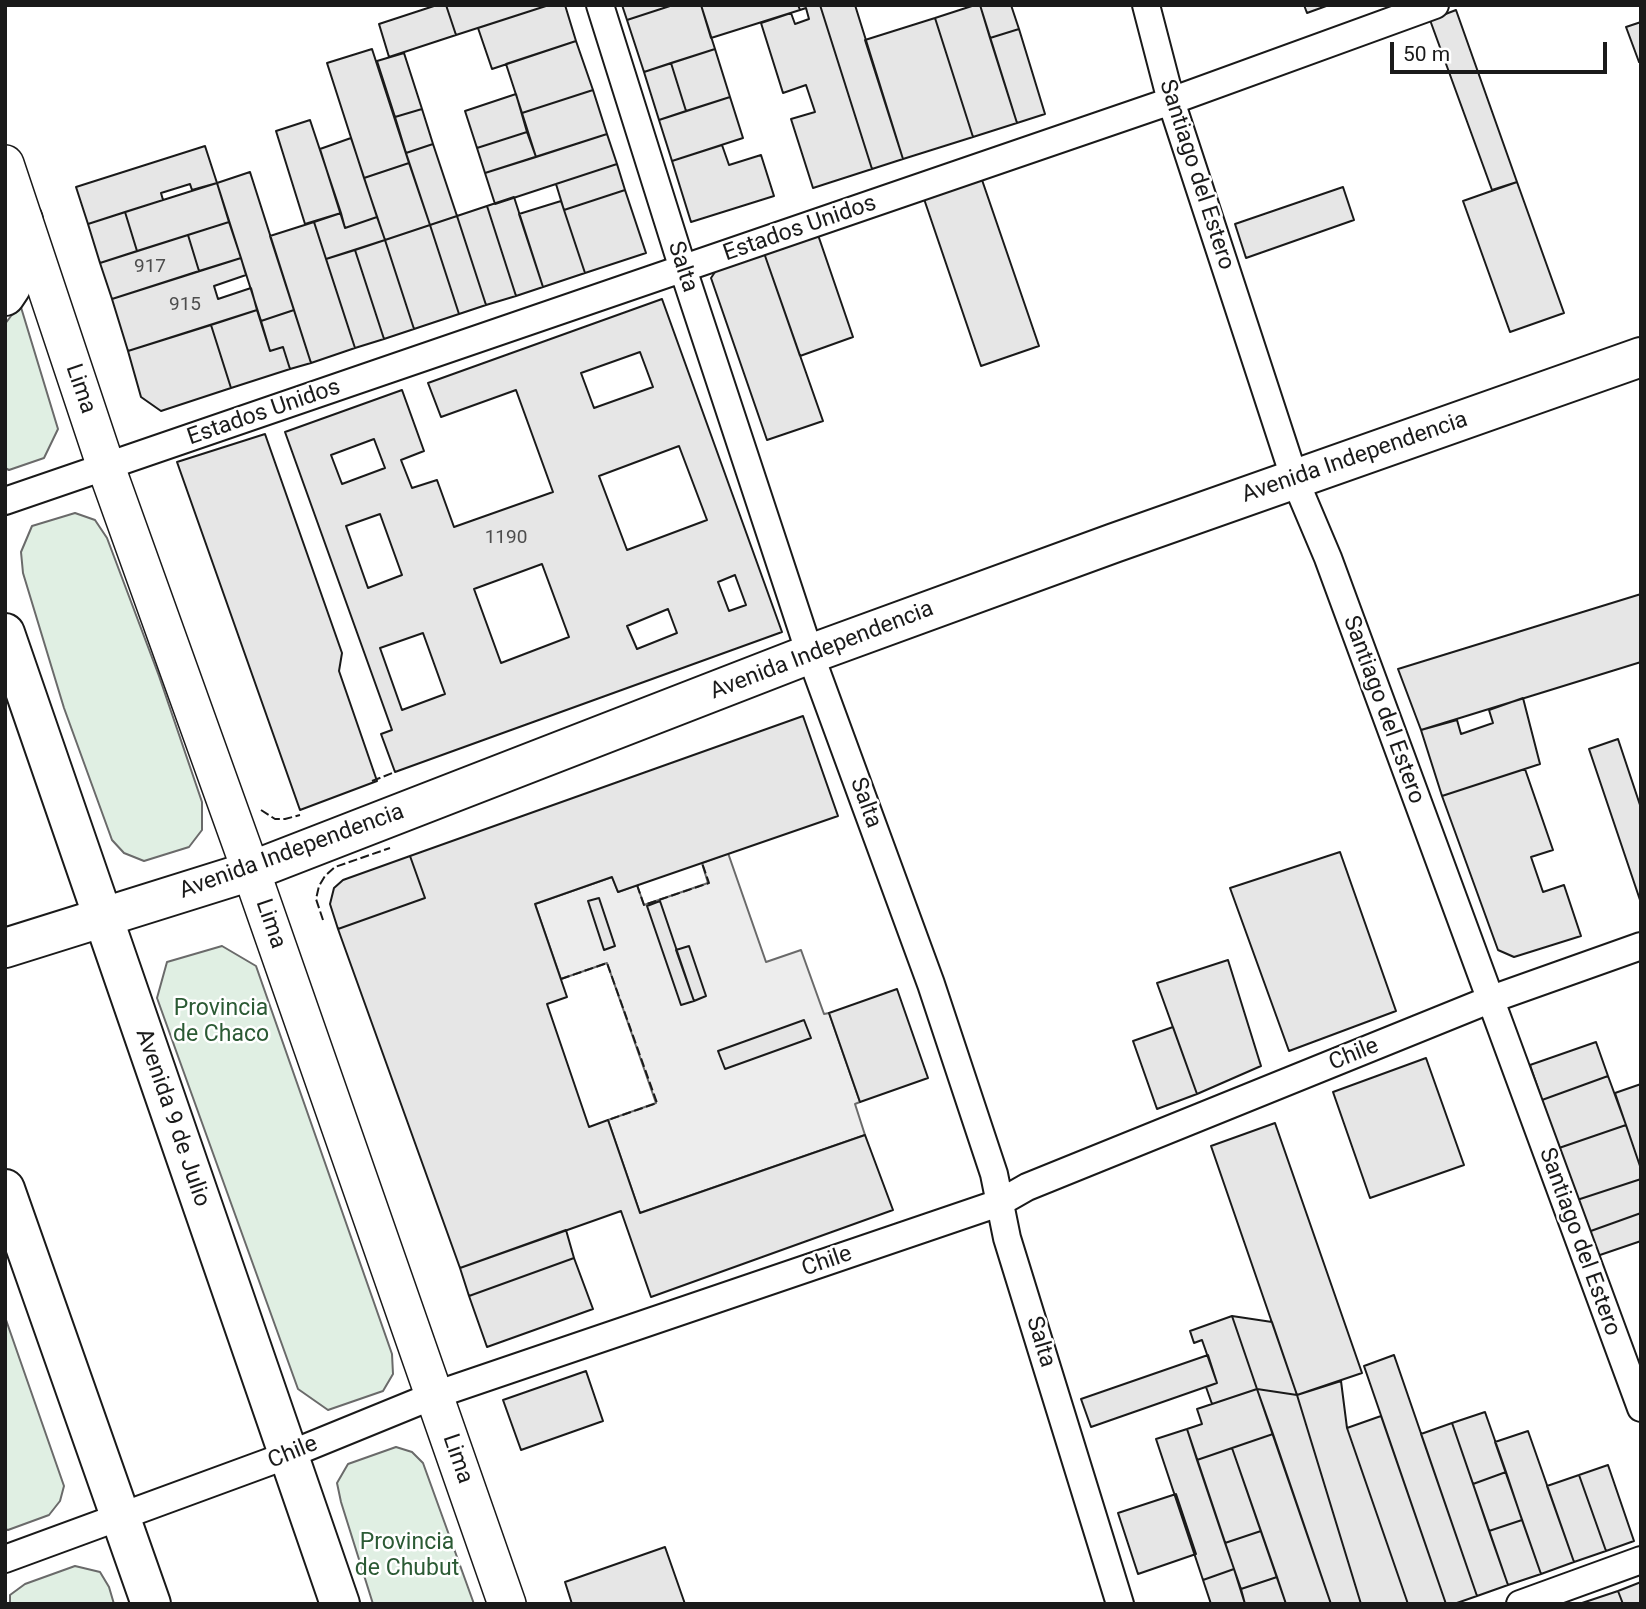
<!DOCTYPE html>
<style>
body{margin:0}
#map{position:relative;width:1646px;height:1609px;overflow:hidden;background:#fff;font-family:Roboto,sans-serif}
canvas{display:block}
.frame{position:absolute;inset:0;border:7px solid #1a1a1a;pointer-events:none}
.scale{position:absolute;left:1390px;top:42px;width:217px;height:32px;box-sizing:border-box;border:4px solid #1a1a1a;border-top:0;padding-left:9px;font-size:21px;line-height:24px;white-space:nowrap;color:#1a1a1a;-webkit-text-stroke:5px #fff;paint-order:stroke}
</style>
<div id="map">
<canvas width="1646" height="1609"></canvas>
<div class="frame"></div>
<div class="scale">50 m</div>
</div>
<script>
const c = document.querySelector('canvas').getContext('2d');
c.lineJoin = 'round';
function fill(path, color) { c.fillStyle = color; c.fill(path, 'evenodd'); }
const shape = rows => new Path2D(rows.map(r => 'M' + r).join(''));
function trace(path, color, width, dash) { c.strokeStyle = color; c.lineWidth = width; c.lineCap = dash ? 'butt' : 'round'; c.setLineDash(dash || []); c.stroke(path); }
function write(font, color, halo, rows, align = 'center') {
  c.font = font + ' Roboto,sans-serif'; c.lineWidth = 5; c.setLineDash([]); c.textBaseline = 'middle'; c.strokeStyle = halo; c.fillStyle = color; for (const [text, x, y, turn = 0] of rows) {
    c.save(); c.translate(x, y); c.rotate((+turn || 0) * Math.PI / 180); c.textAlign = isNaN(turn) ? turn : align; if (halo) c.strokeText(text, 0, 0); c.fillText(text, 0, 0); c.restore();
  }
}
const green = shape([
 [20,304,58,429,44,458,9,470,5,468,5,324,20,304],
 [75,513,95,520,107,538,159,676,202,802,202,830,189,847,144,861,124,853,112,840,64,708,23,573,21,552,32,526,75,513],
 [222,946,256,966,392,1354,393,1374,383,1391,328,1410,298,1389,157,998,167,962,222,946],
 [5,1317,64,1486,60,1501,49,1515,8,1530,5,1529,5,1317],
 [396,1447,412,1452,423,1463,474,1604,373,1604,341,1502,337,1483,348,1464,396,1447],
 [75,1566,100,1572,109,1587,114,1604,10,1604,10,1595,25,1584,75,1566]
]);
const parking = shape([
 [728,853,766,962,801,950,824,1014,829,1013,860,1102,855,1104,865,1135,640,1213,608,1120,656,1103,607,963,561,979,535,904,612,877,618,892,637,885,644,905,708,883,702,863,728,853]
]);
const building = shape([
 [437,5,446,5,456,35,389,57,379,24,437,5],
 [446,5,549,5,456,35,446,5],
 [549,5,565,5,576,41,492,69,478,28,549,5],
 [622,5,673,5,627,20,622,5],
 [673,5,701,5,715,49,644,72,627,20,673,5],
 [701,5,798,5,800,10,711,38,701,5],
 [798,5,820,5,872,169,813,188,791,119,815,112,806,85,783,93,761,23,791,13,795,24,809,19,806,8,800,10,798,5],
 [820,5,855,5,903,159,872,169,820,5],
 [975,5,980,5,1017,123,973,137,935,18,975,5],
 [980,5,1011,5,1019,29,990,38,980,5],
 [1304,5,1329,5,1307,13,1304,5],
 [1456,10,1517,182,1492,190,1430,20,1456,10],
 [935,18,973,137,903,159,865,40,935,18],
 [1641,22,1641,61,1639,62,1626,27,1641,22],
 [1019,29,1045,114,1017,123,990,38,1019,29],
 [576,41,593,90,522,113,506,64,576,41],
 [372,49,409,163,364,178,327,63,372,49],
 [715,49,730,97,686,111,671,63,715,49],
 [404,53,422,109,395,117,377,61,404,53],
 [671,63,686,111,659,120,644,72,671,63],
 [593,90,607,134,536,157,522,113,593,90],
 [516,94,527,132,477,148,465,111,516,94],
 [730,97,743,138,672,161,659,120,730,97],
 [422,109,433,144,406,153,395,117,422,109],
 [310,120,341,213,305,224,276,131,310,120],
 [527,132,536,157,485,173,477,148,527,132],
 [607,134,617,164,495,204,485,173,607,134],
 [351,138,377,217,345,228,320,149,351,138],
 [433,144,457,216,430,225,406,153,433,144],
 [722,145,729,165,761,155,774,196,691,222,672,161,722,145],
 [205,146,217,183,192,190,190,184,161,193,163,200,88,224,76,187,205,146],
 [409,163,430,225,385,240,364,178,409,163],
 [617,164,625,190,564,210,556,184,617,164],
 [250,172,294,310,261,321,217,183,250,172],
 [981,177,1039,346,981,366,923,196,981,177],
 [1517,182,1564,313,1510,332,1463,201,1517,182],
 [217,183,229,222,137,251,125,212,217,183],
 [1343,187,1354,220,1246,258,1235,224,1343,187],
 [625,190,646,253,585,273,564,210,625,190],
 [514,197,543,287,516,296,487,206,514,197],
 [561,201,585,273,543,287,519,214,561,201],
 [487,206,516,296,486,305,457,216,487,206],
 [125,212,137,251,100,263,88,224,125,212],
 [341,213,345,228,377,217,385,240,326,259,314,222,341,213],
 [457,216,486,305,459,314,430,225,457,216],
 [229,222,241,258,199,271,188,235,229,222],
 [314,222,355,348,311,363,270,236,314,222],
 [430,225,459,314,414,329,385,240,430,225],
 [817,232,853,337,800,356,763,250,817,232],
 [188,235,199,271,112,299,100,263,188,235],
 [385,240,414,329,384,339,355,250,385,240],
 [355,250,384,339,355,348,326,259,355,250],
 [763,250,823,421,767,440,711,278,719,266,763,250],
 [241,258,246,275,214,286,218,299,251,288,257,310,128,351,112,299,241,258],
 [662,299,782,632,395,772,381,734,392,730,285,432,402,390,424,451,401,460,412,488,437,480,454,527,553,492,516,390,441,417,428,383,662,299],
 [640,352,653,387,594,408,581,373,640,352],
 [374,439,385,468,342,484,331,455,374,439],
 [679,446,707,520,627,550,599,476,679,446],
 [380,514,402,575,368,588,346,526,380,514],
 [542,564,569,637,501,663,474,589,542,564],
 [735,575,746,605,729,611,718,582,735,575],
 [668,609,677,633,637,649,627,626,668,609],
 [423,633,445,694,402,710,380,648,423,633],
 [257,310,270,351,283,347,290,369,231,388,211,325,257,310],
 [294,310,311,363,290,369,283,347,270,351,261,321,294,310],
 [211,325,231,388,161,411,141,397,128,351,211,325],
 [265,434,342,653,339,671,377,781,300,810,177,462,265,434],
 [1641,594,1641,662,1421,730,1398,669,1641,594],
 [1523,698,1540,764,1442,796,1421,730,1457,720,1461,734,1493,723,1489,710,1523,698],
 [803,716,838,816,618,892,612,877,535,904,567,997,547,1004,589,1127,608,1120,640,1213,865,1135,893,1210,651,1297,621,1211,460,1268,338,929,425,898,410,856,803,716],
 [1618,739,1641,808,1641,903,1589,749,1618,739],
 [1525,769,1553,850,1531,857,1543,892,1564,885,1581,936,1514,957,1498,950,1442,796,1525,769],
 [1340,852,1396,1011,1289,1051,1230,888,1340,852],
 [410,856,425,898,338,929,330,904,334,888,343,880,410,856],
 [599,898,615,946,604,950,588,901,599,898],
 [660,901,694,1001,681,1005,647,906,660,901],
 [689,946,706,996,694,1001,676,950,689,946],
 [1228,960,1261,1066,1197,1094,1157,983,1228,960],
 [897,989,928,1078,860,1102,829,1013,897,989],
 [804,1020,811,1038,725,1069,718,1051,804,1020],
 [1173,1027,1197,1094,1157,1109,1133,1041,1173,1027],
 [1596,1042,1608,1076,1542,1100,1530,1065,1596,1042],
 [1426,1058,1464,1165,1370,1198,1333,1092,1426,1058],
 [1608,1076,1626,1125,1559,1148,1542,1100,1608,1076],
 [1641,1084,1641,1169,1615,1093,1641,1084],
 [1275,1123,1362,1373,1297,1395,1211,1146,1275,1123],
 [1626,1125,1641,1169,1641,1179,1577,1200,1559,1148,1626,1125],
 [1641,1179,1641,1213,1588,1232,1577,1200,1641,1179],
 [1641,1213,1641,1241,1597,1256,1588,1232,1641,1213],
 [566,1230,574,1258,469,1296,460,1268,566,1230],
 [574,1258,593,1309,487,1347,469,1296,574,1258],
 [1232,1316,1257,1389,1212,1404,1206,1387,1217,1383,1202,1340,1194,1343,1190,1331,1232,1316],
 [1232,1316,1272,1322,1297,1395,1257,1389,1232,1316],
 [1208,1355,1217,1383,1091,1427,1081,1399,1208,1355],
 [1394,1355,1477,1596,1454,1604,1446,1604,1364,1366,1394,1355],
 [586,1371,603,1421,521,1450,503,1400,586,1371],
 [1341,1381,1347,1428,1408,1604,1361,1604,1297,1395,1341,1381],
 [1257,1389,1273,1434,1197,1460,1187,1429,1202,1424,1197,1409,1257,1389],
 [1257,1389,1297,1395,1361,1604,1331,1604,1257,1389],
 [1485,1412,1506,1472,1473,1484,1452,1423,1485,1412],
 [1381,1416,1446,1604,1408,1604,1347,1428,1381,1416],
 [1452,1423,1508,1585,1477,1596,1421,1434,1452,1423],
 [1187,1429,1234,1569,1203,1580,1156,1439,1187,1429],
 [1528,1431,1574,1562,1541,1574,1495,1442,1528,1431],
 [1273,1434,1331,1604,1286,1604,1232,1448,1273,1434],
 [1232,1448,1261,1531,1225,1543,1197,1460,1232,1448],
 [1608,1465,1634,1541,1606,1551,1579,1475,1608,1465],
 [1506,1472,1522,1520,1489,1531,1473,1484,1506,1472],
 [1579,1475,1606,1551,1574,1562,1547,1486,1579,1475],
 [1176,1494,1196,1554,1138,1574,1118,1513,1176,1494],
 [1522,1520,1541,1574,1508,1585,1489,1531,1522,1520],
 [1261,1531,1277,1577,1241,1589,1225,1543,1261,1531],
 [665,1547,685,1604,572,1604,565,1582,665,1547],
 [1234,1569,1245,1604,1211,1604,1203,1580,1234,1569],
 [1277,1577,1286,1604,1245,1604,1241,1589,1277,1577],
 [1641,1582,1641,1604,1623,1604,1618,1591,1641,1582],
 [1618,1591,1623,1604,1579,1604,1618,1591]
]);
const street = shape([
 [600,5,683,269,810,654,931,984,994,1174,1007,1238,1120,1604],
 [1146,5,1171,101,1295,480,1328,558,1641,1408],
 [5,501,1171,101,1435,5],
 [5,1559,288,1455,435,1395,999,1203,1027,1187,1489,1000,1641,946],
 [1520,1604,1641,1560]
]);
const secondary = shape([
 [5,164,106,467,251,871,507,1604]
]);
const primary = shape([
 [5,948,251,871,810,654,1114,543,1641,357]
]);
const highway = shape([
 [5,296,11,287,20,258,23,220],
 [5,633,340,1604],
 [5,1189,151,1604]
]);
const fence = shape([
 [372,781,395,772],
 [261,810,275,819,285,819,300,815],
 [637,885,644,905,709,883,702,863],
 [323,920,316,899,319,886,325,876,335,867,390,848],
 [561,979,607,963,657,1103,608,1120]
]);
const numberNames = [
 ["917",150,267],
 ["915",185,305],
 ["1190",506,538]
];
const streetNames = [
 ["Santiago del Estero",1196,175,72],
 ["Estados Unidos",800,229,-19],
 ["Salta",682,267,72],
 ["Lima",80,389,71],
 ["Estados Unidos",264,413,-19],
 ["Avenida Independencia",1355,458,-19],
 ["Avenida Independencia",822,651,-21],
 ["Santiago del Estero",1383,710,70],
 ["Salta",865,803,70],
 ["Avenida Independencia",292,852,-20],
 ["Lima",270,924,71],
 ["Chile",1354,1055,-22],
 ["Avenida 9 de Julio",172,1118,71],
 ["Santiago del Estero",1579,1242,70],
 ["Chile",827,1262,-19],
 ["Salta",1040,1342,73],
 ["Chile",293,1453,-22],
 ["Lima",457,1459,71]
];
const parkNames = [
 ["Provincia",221,1009],
 ["de Chaco",221,1035],
 ["Provincia",407,1543],
 ["de Chubut",407,1569]
];
fill(green, '#e0efe3');
trace(green, '#6a6a6a', 2);
fill(parking, '#ededed');
trace(parking, '#6a6a6a', 2);
fill(building, '#e6e6e6');
trace(building, '#1a1a1a', 2);
trace(street, '#1a1a1a', 30);
trace(secondary, '#1a1a1a', 40);
trace(primary, '#1a1a1a', 42);
trace(highway, '#1a1a1a', 42);
trace(street, '#fff', 26);
trace(secondary, '#fff', 37);
trace(primary, '#fff', 38);
trace(highway, '#fff', 38);
trace(fence, '#1a1a1a', 2, [9, 3.5]);
write('19px', '#4d4d4d', null, numberNames);
write('23px', '#1a1a1a', '#fff', streetNames);
write('23px', '#2b5a34', '#fff', parkNames);
</script>
